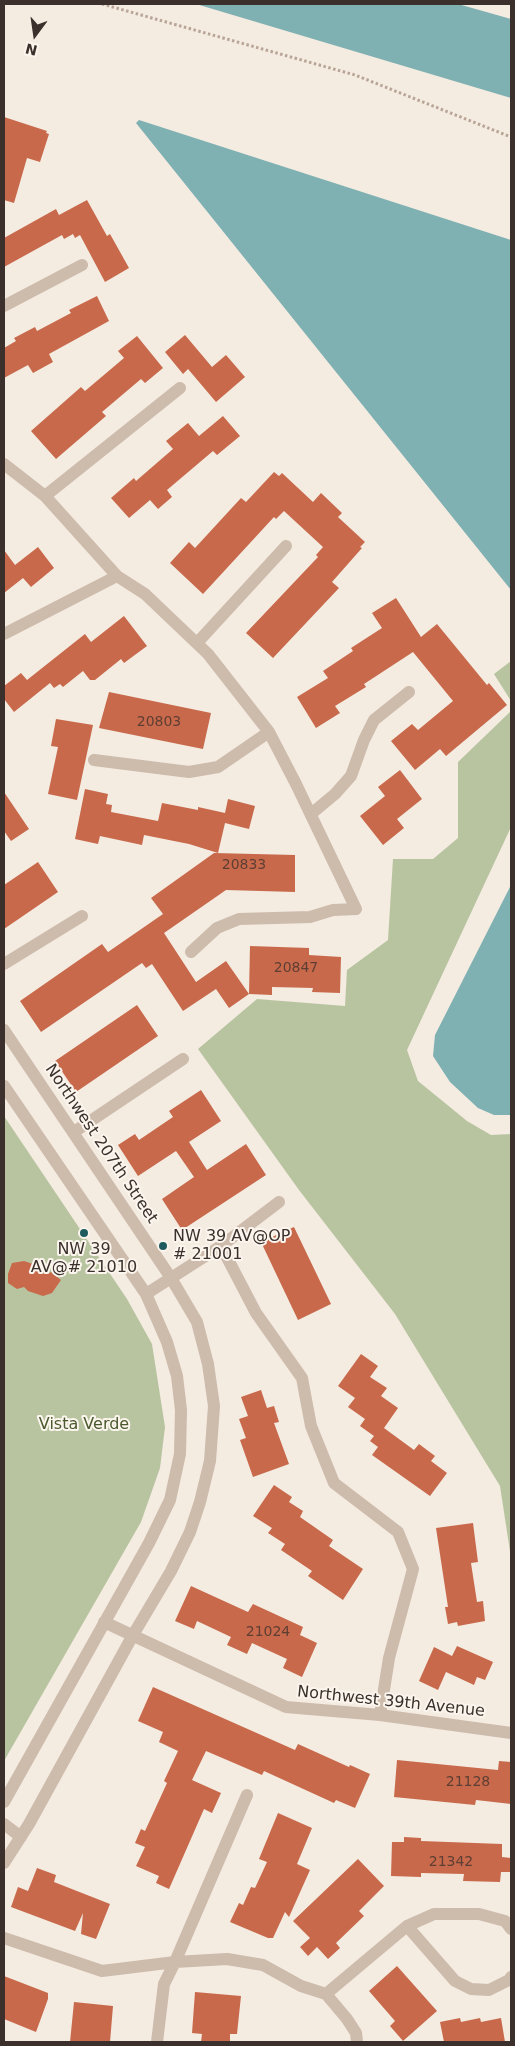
<!DOCTYPE html>
<style>
body{margin:0}
#map{position:relative;width:515px;height:2046px;overflow:hidden;background:#f4ebe1;font-family:"DejaVu Sans",sans-serif}
canvas{display:block}
.frame{position:absolute;inset:0;border:5px solid #3b302b;pointer-events:none}
.north{position:absolute;left:10px;top:10px;width:50px;height:50px;-webkit-text-stroke:4px #fbf5ee;paint-order:stroke;rotate:194deg;font-size:14px;font-weight:700;line-height:20px;text-align:center;color:#3b302b}
.north::after{content:'';display:block;margin:auto;width:18px;height:22px;background:#3b302b;clip-path:polygon(50% 0,100% 100%,50% 72%,0 100%)}
</style>
<div id="map">
<canvas width="515" height="2046"></canvas>
<div class="frame"></div>
<div class="north">N</div>
</div>
<script>
const c = document.querySelector('canvas').getContext('2d');
c.lineJoin = 'round';
function fill(path, color) { c.fillStyle = color; c.fill(path, 'evenodd'); }
const shape = rows => new Path2D(rows.map(r => 'M' + r).join(''));
function trace(path, color, width, dash) { c.strokeStyle = color; c.lineWidth = width; c.lineCap = dash ? 'butt' : 'round'; c.setLineDash(dash || []); c.stroke(path); }
function write(font, color, halo, rows, align = 'center') {
  c.font = font + ' "DejaVu Sans",sans-serif'; c.lineWidth = 4; c.setLineDash([]); c.textBaseline = 'middle'; c.strokeStyle = halo; c.fillStyle = color; for (const [text, x, y, turn = 0] of rows) {
    c.save(); c.translate(x, y); c.rotate((+turn || 0) * Math.PI / 180); c.textAlign = isNaN(turn) ? turn : align; if (halo) c.strokeText(text, 0, 0); c.fillText(text, 0, 0); c.restore();
  }
}
const green = shape([
 [511,661,511,701,494,674],
 [511,711,511,827,407,1050,418,1081,467,1121,491,1135,511,1134,511,1558,500,1486,395,1314,299,1190,198,1049,257,999,345,1006,347,970,388,940,393,859,433,859,458,838,458,762],
 [4,1116,127,1299,152,1344,165,1427,160,1468,141,1522,4,1761]
]);
const water = shape([
 [196,4,458,4,511,19,511,98],
 [139,120,511,240,511,590,136,123],
 [511,885,511,1115,494,1115,478,1108,450,1082,433,1056,435,1035]
]);
const building = shape([
 [4,117,47,131,46,133,49,134,40,162,27,158,14,203,4,200],
 [87,200,107,236,110,234,129,268,105,282,80,235,75,238,73,234,64,239,62,235,4,267,4,238,56,209,59,215],
 [97,296,109,321,49,354,53,362,33,373,28,365,4,378,4,348,16,341,14,338,35,327,37,331,71,313,69,310],
 [185,335,212,367,226,355,245,377,216,402,188,369,183,374,165,352],
 [137,336,163,368,145,383,141,379,102,412,106,416,56,459,31,431,81,387,85,391,124,358,118,351],
 [223,416,240,436,217,455,213,451,167,490,172,497,158,509,150,500,129,518,111,498,134,478,136,481,173,449,166,441,188,423,199,436],
 [274,472,279,476,282,473,313,502,321,493,342,513,338,517,365,542,360,547,362,548,332,582,339,588,273,658,246,633,318,557,316,555,323,547,284,511,276,519,274,517,203,594,170,563,189,542,195,548,241,498,246,502],
 [38,547,54,568,31,587,23,578,4,593,4,550,15,565],
 [396,598,421,637,437,624,487,685,489,683,507,705,446,756,440,749,415,770,391,741,412,724,418,730,453,701,413,652,364,684,366,687,335,706,340,713,316,728,297,697,328,678,323,671,353,651,351,648,382,628,372,613],
 [124,616,147,646,124,663,121,659,95,680,90,680,83,671,63,687,60,684,54,688,50,683,14,712,4,699,4,686,21,673,27,680,85,634,91,642],
 [109,692,211,713,203,749,99,728],
 [56,719,93,725,77,800,48,794,58,747,51,746],
 [400,770,422,799,397,819,404,828,383,845,360,816,385,796,378,787],
 [85,789,108,794,106,804,112,805,111,812,158,821,162,803,198,810,198,807,225,813,228,799,255,806,249,829,225,823,218,853,189,844,144,835,142,845,100,836,98,844,75,839],
 [4,792,29,829,11,841,4,831],
 [214,853,295,855,295,892,226,890,164,933,196,982,226,961,249,994,229,1008,216,989,183,1011,152,964,146,968,142,963,41,1032,20,1001,102,944,108,952,163,914,151,898],
 [38,862,58,892,4,929,4,885],
 [250,946,309,948,309,955,341,957,340,993,312,992,313,988,272,987,272,995,249,994],
 [137,1005,158,1036,76,1092,55,1061],
 [201,1090,221,1121,189,1142,207,1170,246,1144,266,1175,182,1230,162,1199,194,1177,176,1151,138,1176,118,1145,135,1134,139,1140,173,1117,169,1111],
 [294,1227,331,1304,298,1320,261,1242],
 [24,1261,42,1267,48,1274,51,1272,61,1280,52,1293,43,1296,28,1291,24,1287,17,1289,8,1283,8,1274,12,1263],
 [361,1354,378,1366,370,1377,387,1388,381,1396,398,1408,384,1428,414,1450,419,1444,435,1456,431,1461,447,1473,430,1496,372,1455,378,1447,370,1441,374,1436,360,1426,365,1419,348,1407,355,1398,338,1386],
 [261,1390,267,1408,274,1406,279,1422,274,1423,289,1464,253,1477,240,1440,246,1438,239,1419,248,1416,241,1397],
 [274,1485,292,1497,289,1502,303,1511,300,1517,333,1540,329,1546,363,1569,343,1600,308,1576,312,1571,281,1550,285,1544,268,1533,272,1528,253,1516],
 [473,1523,478,1562,471,1563,477,1602,483,1601,485,1621,458,1626,457,1622,448,1624,445,1607,448,1607,436,1528],
 [191,1586,248,1612,253,1604,303,1627,300,1635,317,1643,302,1677,283,1668,287,1659,252,1643,247,1654,227,1645,231,1637,197,1621,194,1629,175,1621],
 [457,1646,493,1662,485,1680,477,1677,474,1685,446,1672,438,1690,419,1681,434,1647,452,1656],
 [153,1687,295,1750,298,1744,349,1767,350,1765,370,1774,355,1808,336,1800,334,1803,264,1771,262,1775,206,1751,192,1780,221,1793,212,1813,204,1809,169,1889,156,1883,159,1876,136,1866,145,1847,135,1843,141,1829,145,1831,167,1783,164,1781,178,1751,159,1742,163,1732,138,1721],
 [397,1760,498,1770,499,1761,511,1762,511,1804,476,1800,475,1805,394,1797],
 [278,1813,312,1828,297,1864,310,1870,289,1917,285,1912,273,1938,268,1938,230,1922,239,1903,243,1905,251,1887,255,1888,267,1862,259,1859],
 [404,1837,421,1838,421,1841,502,1844,502,1857,511,1858,511,1872,501,1872,500,1882,463,1881,464,1874,421,1873,421,1877,391,1876,392,1842,404,1842],
 [358,1859,384,1886,359,1911,364,1916,336,1943,340,1948,328,1959,317,1947,308,1956,300,1947,310,1938,293,1921],
 [37,1868,56,1875,54,1882,110,1904,96,1939,81,1934,83,1913,75,1931,11,1907,18,1887,28,1891],
 [397,1966,437,2011,403,2041,390,2026,395,2021,369,1991],
 [4,1976,48,1993,48,1999,36,2032,4,2019],
 [195,1992,241,1996,237,2034,230,2034,230,2042,201,2042,202,2034,192,2033],
 [74,2002,113,2006,110,2042,70,2042],
 [460,2018,461,2022,480,2018,481,2022,501,2018,505,2042,444,2042,440,2022]
]);
const path = shape([
 [102,4,355,75,511,137]
]);
const minor = shape([
 [4,306,82,265],
 [4,464,45,496,117,576,145,594,208,654,269,732,296,784,356,909,333,910,310,917,239,919,217,928,191,952],
 [45,496,180,388],
 [4,634,117,576],
 [197,643,286,546],
 [94,760,189,772,218,767,269,732],
 [311,814,335,794,351,776,364,740,374,720,409,692],
 [4,964,82,916],
 [4,1030,171,1278,197,1322,208,1364,214,1406,210,1461,200,1502,190,1532,171,1571,133,1635,29,1824,4,1863],
 [4,1086,146,1294,167,1342,177,1376,181,1410,180,1454,170,1500,149,1543,4,1802],
 [74,1132,183,1059],
 [221,1246,256,1313,302,1378,311,1426,334,1483,398,1532,413,1569,389,1658,380,1715],
 [146,1294,221,1246,279,1202],
 [104,1622,286,1707,380,1715,511,1733],
 [4,1824,21,1837],
 [407,1926,455,1981,471,1989,489,1990,509,1980,511,1977],
 [4,1938,102,1971,175,1962,247,1795],
 [326,1994,347,2019,356,2033,357,2042],
 [157,2042,164,1984,175,1962,227,1959,263,1965,301,1986,326,1994,407,1926,434,1914,479,1914,505,1921,511,1929]
]);
const markers = [
 [84,1233,5,"#1f5a5e"],
 [163,1246,5,"#1f5a5e"]
];
const numberNames = [
 ["20803",159,722],
 ["20833",244,865],
 ["20847",296,968],
 ["21024",268,1632],
 ["21128",468,1782],
 ["21342",451,1862]
];
const streetNames = [
 ["Northwest 207th Street",101,1144,56],
 ["Northwest 39th Avenue",391,1702,6]
];
const poiNames = [
 ["NW 39 AV@OP",173,1237],
 ["# 21001",173,1255],
 ["NW 39",84,1250,"center"],
 ["AV@# 21010",84,1268,"center"]
];
const parkNames = [
 ["Vista Verde",84,1425]
];
fill(green, '#b8c4a0');
fill(water, '#7fb0b2');
fill(building, '#c8694b');
trace(path, '#b9a596', 3, [2.5, 2.5]);
trace(minor, '#cdbbac', 12);
for (const [x, y, r, color] of markers) { const dot = new Path2D(); dot.arc(x, y, r, 0, 2 * Math.PI); c.fillStyle = color; c.fill(dot); trace(dot, '#fbf5ee', 2); }
write('14px', '#5e3e33', null, numberNames);
write('16px', '#3b302b', '#fbf5ee', streetNames);
write('16px', '#3b302b', '#fbf5ee', poiNames, 'left');
write('16px', '#4a5a2e', '#fbf5ee', parkNames);
</script>
